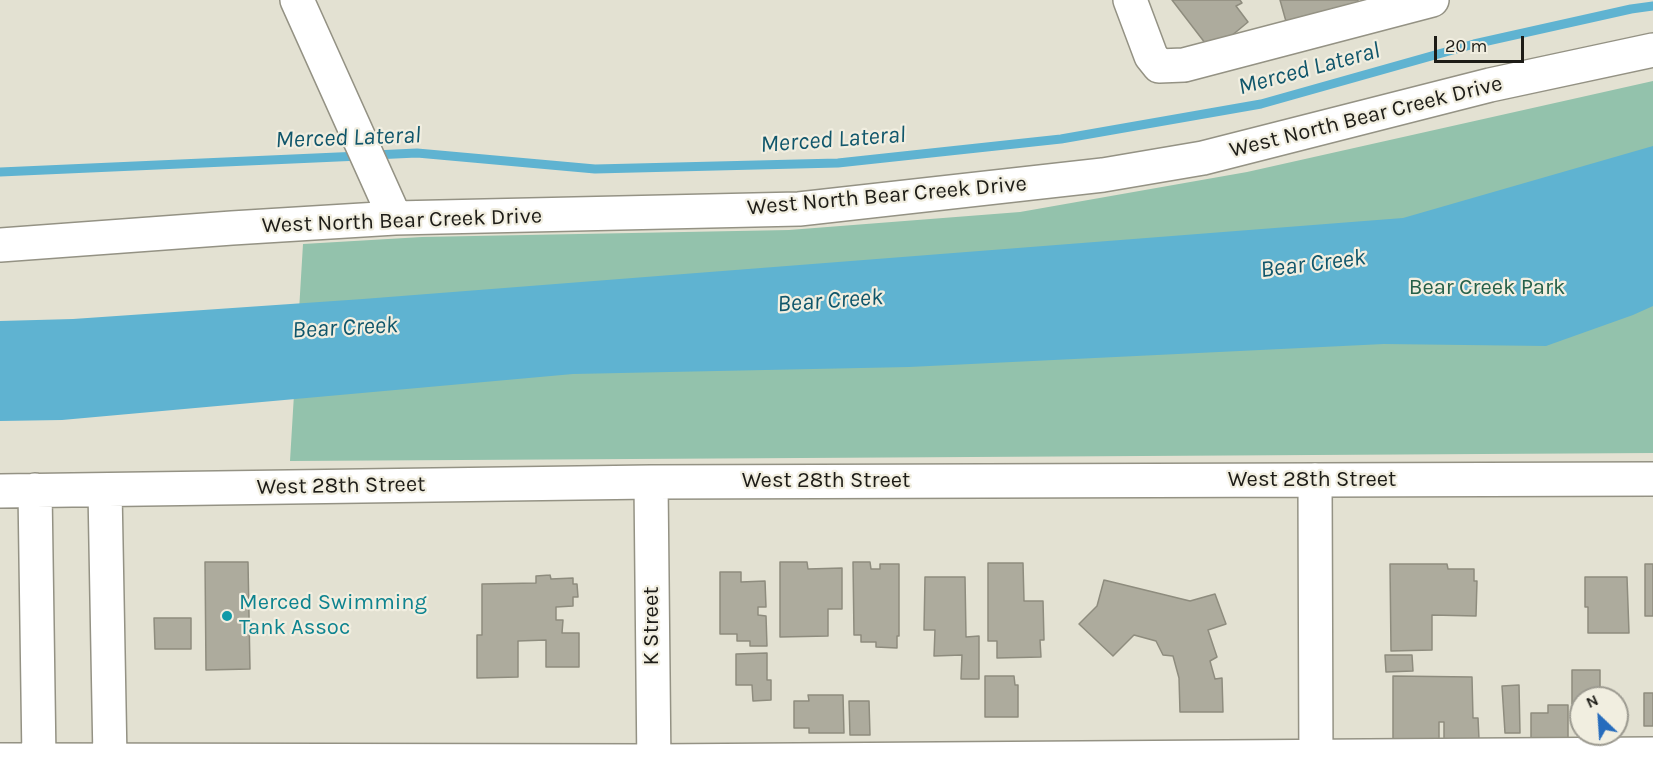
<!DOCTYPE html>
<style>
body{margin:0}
#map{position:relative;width:1653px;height:770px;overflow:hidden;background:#e3e1d2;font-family:Karla,sans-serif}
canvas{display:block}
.north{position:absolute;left:1569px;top:686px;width:60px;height:60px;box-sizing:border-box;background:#f1eee0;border:2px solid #9c9a90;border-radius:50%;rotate:335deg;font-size:16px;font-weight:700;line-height:24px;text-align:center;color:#1d1c17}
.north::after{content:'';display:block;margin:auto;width:21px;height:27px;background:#266cbd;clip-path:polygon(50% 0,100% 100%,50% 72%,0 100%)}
.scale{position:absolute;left:1434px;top:36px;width:90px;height:27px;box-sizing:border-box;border:3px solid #1d1c17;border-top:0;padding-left:8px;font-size:18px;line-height:21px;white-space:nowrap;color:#1d1c17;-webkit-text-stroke:4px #f1eee0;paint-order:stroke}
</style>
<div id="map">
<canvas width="1653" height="770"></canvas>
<div class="north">N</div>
<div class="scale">20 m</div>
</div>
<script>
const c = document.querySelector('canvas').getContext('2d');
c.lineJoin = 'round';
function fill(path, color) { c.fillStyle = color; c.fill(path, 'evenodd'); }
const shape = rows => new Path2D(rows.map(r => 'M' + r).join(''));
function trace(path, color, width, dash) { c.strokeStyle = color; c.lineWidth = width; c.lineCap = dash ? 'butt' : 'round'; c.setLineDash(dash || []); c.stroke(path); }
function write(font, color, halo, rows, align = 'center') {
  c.font = font + ' Karla,sans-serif'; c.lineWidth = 4.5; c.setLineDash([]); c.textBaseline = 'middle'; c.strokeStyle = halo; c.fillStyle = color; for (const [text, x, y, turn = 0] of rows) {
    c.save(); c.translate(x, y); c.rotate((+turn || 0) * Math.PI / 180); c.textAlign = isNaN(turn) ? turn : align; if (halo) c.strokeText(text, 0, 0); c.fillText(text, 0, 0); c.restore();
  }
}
const green = shape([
 [1653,81,1653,453,290,461,303,244,422,237,789,230,1020,212,1247,172]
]);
const water = shape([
 [1653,146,1653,306,1633,315,1546,346,1384,344,909,367,573,374,62,420,0,421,0,321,73,319,363,299,1403,218]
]);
const stream = shape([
 [374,155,417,153,595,169,838,163,1061,139,1261,104,1474,44,1631,9,1653,6],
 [0,172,360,156]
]);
const building = shape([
 [1172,0,1240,0,1242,3,1236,6,1248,22,1212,52,1172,0],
 [1280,0,1358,0,1358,5,1287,25,1280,0],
 [205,562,248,562,250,669,206,670,205,562],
 [780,562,807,562,808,569,842,568,842,609,828,609,828,636,780,637,780,562],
 [853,562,870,562,871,569,880,569,880,564,899,564,899,636,897,636,897,648,876,647,876,642,861,642,861,635,854,635,853,562],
 [988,563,1023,563,1024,601,1043,601,1044,640,1040,640,1041,657,997,658,997,641,988,641,988,563],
 [1390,564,1447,564,1448,569,1474,569,1474,581,1477,581,1476,616,1432,615,1432,650,1391,651,1390,564],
 [1645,564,1653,564,1653,616,1645,616,1645,564],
 [720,572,741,572,741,582,765,581,766,607,758,607,758,615,766,616,767,646,750,646,750,641,737,641,737,634,720,634,720,572],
 [550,575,551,579,573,578,573,584,577,584,578,597,573,597,573,606,556,607,556,620,563,620,562,633,579,633,579,667,546,667,546,640,518,641,518,677,477,678,477,635,482,635,482,584,536,583,536,576,550,575],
 [925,577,965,577,966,637,979,636,979,679,961,679,962,655,934,656,935,630,924,630,925,577],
 [1585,577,1627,577,1629,633,1588,633,1588,607,1585,607,1585,577],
 [1104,580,1190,601,1215,594,1226,624,1208,630,1217,657,1210,661,1215,679,1222,678,1223,712,1180,712,1179,678,1173,656,1163,655,1156,641,1134,635,1113,656,1079,624,1097,606,1104,580],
 [154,618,191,618,191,649,155,649,154,618],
 [767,653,767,680,771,680,771,700,753,701,752,685,736,685,736,654,767,653],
 [1385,655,1412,655,1413,671,1386,672,1385,655],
 [1572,670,1600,670,1600,698,1581,698,1581,704,1572,704,1572,670],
 [985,676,1014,676,1015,685,1018,685,1018,717,985,717,985,676],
 [1393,676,1472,677,1473,718,1478,718,1479,739,1444,739,1444,722,1439,722,1439,742,1393,741,1393,676],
 [1519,685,1520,733,1505,733,1502,686,1519,685],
 [1644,693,1653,693,1653,726,1644,726,1644,693],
 [808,695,843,695,844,733,809,733,809,728,794,728,794,701,809,701,808,695],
 [849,701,869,701,870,735,850,735,849,701],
 [1548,705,1568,705,1568,743,1531,743,1531,713,1548,713,1548,705]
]);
const minor = shape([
 [297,0,395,218],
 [1130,0,1151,56,1159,66,1184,65,1432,0],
 [0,245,232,228,395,218,799,209,1103,175,1203,158,1490,85,1653,50],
 [1315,480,1316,770],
 [651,482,654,770],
 [35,490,39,760],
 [105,490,110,760],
 [0,491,651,482,1653,479],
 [0,760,654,761,1653,754]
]);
const markers = [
 [227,616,6,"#0f9aa8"]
];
const streetNames = [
 ["West North Bear Creek Drive",1366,117,-14],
 ["West North Bear Creek Drive",887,196,-5],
 ["West North Bear Creek Drive",402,221,-2],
 ["West 28th Street",1312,480],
 ["West 28th Street",826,481],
 ["West 28th Street",341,486,-1],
 ["K Street",652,626,-90]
];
const parkNames = [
 ["Bear Creek Park",1487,288]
];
const cultureNames = [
 ["Merced Swimming",239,603],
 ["Tank Assoc",239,628]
];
const waterNames = [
 ["Merced Lateral",1309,69,-15],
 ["Merced Lateral",348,138,-2],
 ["Merced Lateral",833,140,-4],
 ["Bear Creek",1313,264,-7],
 ["Bear Creek",830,301,-4],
 ["Bear Creek",345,328,-3]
];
fill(green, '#93c2ac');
fill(water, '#5fb3d1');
trace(stream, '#5fb3d1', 9);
fill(building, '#adab9d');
trace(building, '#8e8c7e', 1.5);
trace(minor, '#949284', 36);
trace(minor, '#fff', 33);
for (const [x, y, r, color] of markers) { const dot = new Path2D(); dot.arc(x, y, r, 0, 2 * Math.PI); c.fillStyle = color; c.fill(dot); trace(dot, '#f1eee0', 2); }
write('22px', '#1d1c17', '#f1eee0', streetNames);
write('22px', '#256049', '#f1eee0', parkNames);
write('22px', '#0d838f', '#f1eee0', cultureNames, 'left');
write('italic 24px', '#10566b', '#f1eee0', waterNames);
</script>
